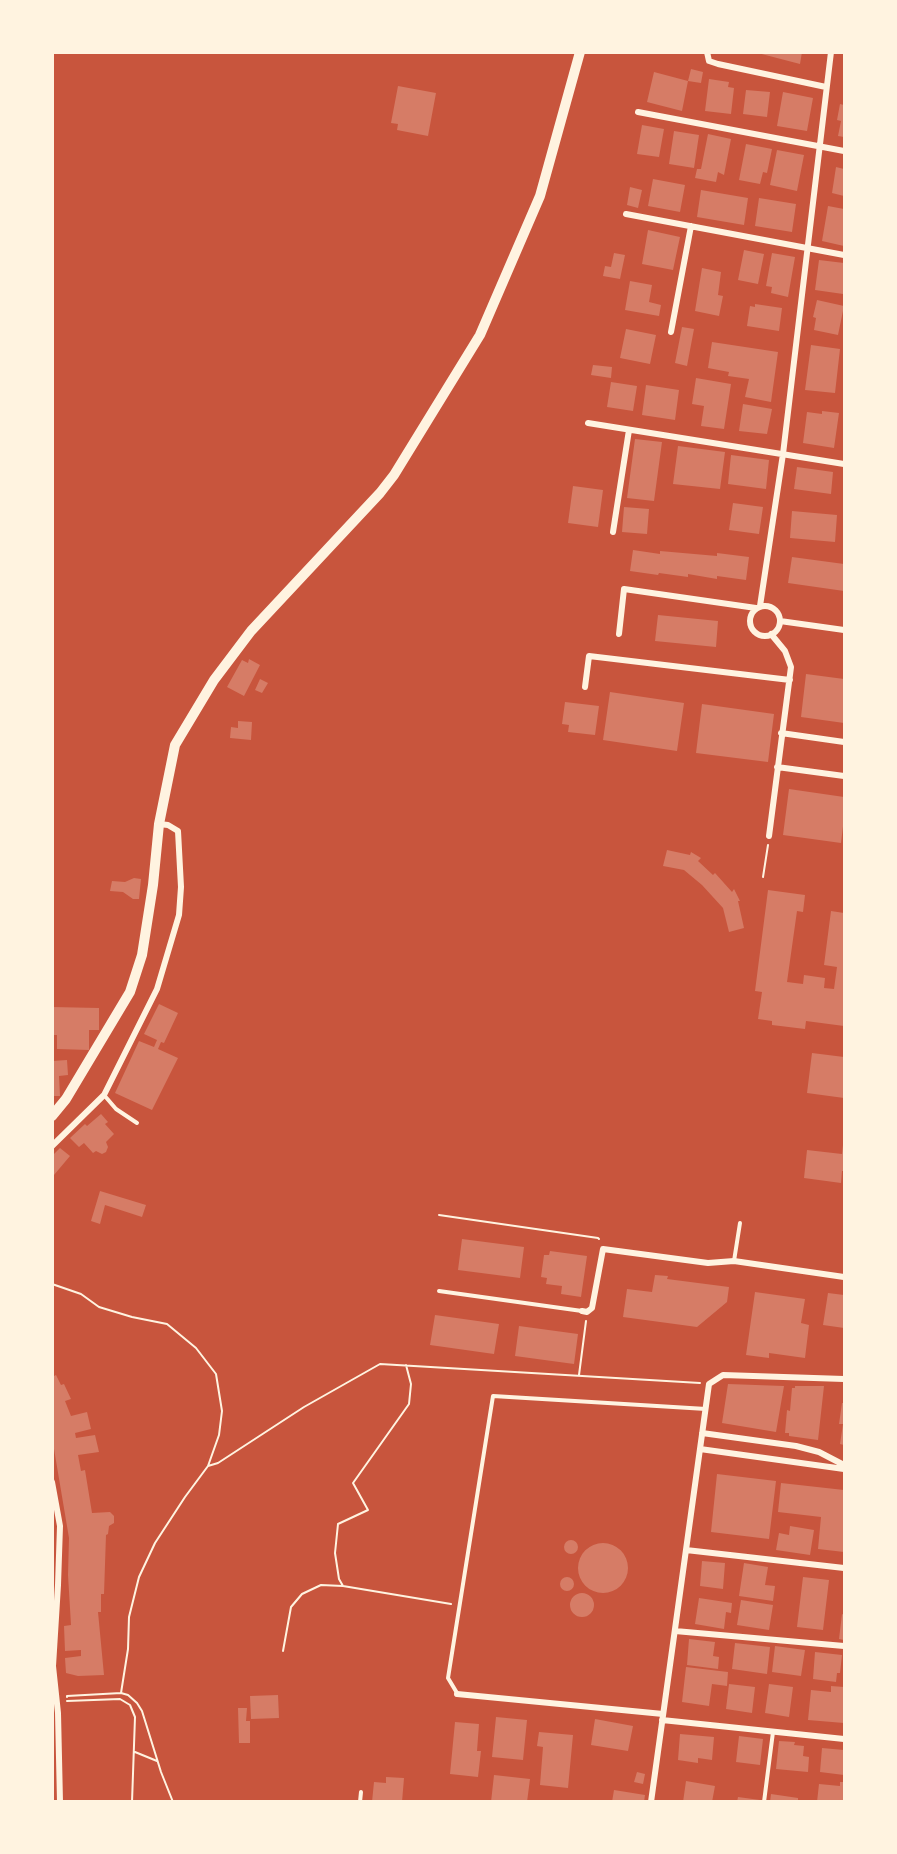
<!DOCTYPE html>
<style>
body{margin:0}
#map{position:relative;width:897px;height:1854px;overflow:hidden;background:#c8553d;font-family:Figtree,sans-serif}
canvas{display:block}
.frame{position:absolute;inset:0;border:54px solid #fff3e0;pointer-events:none}
</style>
<div id="map">
<canvas width="897" height="1854"></canvas>
<div class="frame"></div>
</div>
<script>
const c = document.querySelector('canvas').getContext('2d');
c.lineJoin = 'round';
function fill(path, color) { c.fillStyle = color; c.fill(path, 'evenodd'); }
const shape = rows => new Path2D(rows.map(r => 'M' + r).join(''));
function trace(path, color, width, dash) { c.strokeStyle = color; c.lineWidth = width; c.lineCap = dash ? 'butt' : 'round'; c.setLineDash(dash || []); c.stroke(path); }
const building = shape([
 [754,52,802,52,800,64],
 [691,69,703,72,701,83,688,81],
 [654,72,688,81,682,111,647,102],
 [709,79,729,82,728,87,734,88,731,114,705,111],
 [398,86,436,93,428,136,397,130,398,124,391,123],
 [746,90,770,92,767,117,743,114],
 [783,92,813,98,807,131,777,126],
 [840,104,844,105,844,137,838,136,841,121,837,120],
 [642,125,664,129,659,157,637,154],
 [674,131,699,135,694,168,669,164],
 [708,134,731,139,724,175,718,172,716,182,695,178,697,169,701,169],
 [746,144,772,149,767,173,763,172,760,184,739,180],
 [777,150,804,155,797,191,770,185],
 [836,167,844,169,844,196,832,193],
 [653,179,685,185,680,212,648,206],
 [630,187,642,190,638,208,627,205],
 [701,190,748,198,744,225,697,217],
 [759,198,796,204,792,232,755,226],
 [828,206,844,209,844,246,822,241],
 [648,230,680,237,673,270,642,264],
 [744,250,764,254,758,284,738,280],
 [614,253,625,255,620,279,603,276,605,266,611,267],
 [772,253,795,257,788,297,771,293,772,287,766,286],
 [819,260,844,263,843,294,815,290],
 [702,268,721,272,718,295,723,296,719,316,695,311],
 [630,281,652,285,649,302,661,305,659,316,625,310],
 [817,300,844,306,838,335,814,330,816,318,813,317],
 [755,304,782,308,779,331,747,326,750,306,755,307],
 [682,327,694,329,687,366,675,363],
 [626,329,656,335,650,364,620,358],
 [712,342,778,352,771,402,745,397,749,379,728,376,729,372,708,368],
 [811,345,840,349,835,393,805,390],
 [593,365,612,367,611,378,591,375],
 [696,378,731,384,724,429,701,426,704,406,692,404],
 [611,382,637,386,633,411,607,407],
 [646,385,679,390,675,420,642,415],
 [743,404,772,409,767,434,739,431],
 [822,411,839,413,834,448,803,443,807,412,822,414],
 [635,439,662,442,654,501,627,498],
 [678,446,725,452,720,489,673,484],
 [731,455,769,460,766,489,728,484],
 [797,467,833,472,831,494,794,489],
 [573,486,603,490,598,527,568,523],
 [733,503,763,507,759,534,729,530],
 [624,507,649,509,647,534,622,532],
 [792,511,837,515,835,542,790,538],
 [633,550,660,554,660,551,717,556,717,553,749,557,746,580,717,576,717,579,688,574,688,577,659,573,658,575,630,571],
 [792,557,844,564,844,591,788,583],
 [658,615,718,621,716,647,655,641],
 [249,659,260,665,244,696,227,687,242,660,248,663],
 [806,674,844,679,844,723,801,717],
 [260,679,268,683,262,693,255,690],
 [610,692,684,703,677,751,603,740],
 [565,702,599,706,595,735,568,732,569,725,562,724],
 [702,704,774,714,768,762,696,753],
 [238,721,252,722,251,740,230,738,231,727,238,728],
 [789,789,844,797,844,818,841,843,783,835],
 [667,850,690,855,691,852,701,858,698,861,713,875,715,873,732,892,734,889,740,901,738,901,744,928,729,932,723,908,702,885,684,870,663,866],
 [134,878,141,879,139,899,133,899,123,892,110,891,112,881,125,882],
 [768,890,805,895,803,912,797,911,787,982,803,984,804,975,825,978,824,988,834,989,837,967,824,965,831,911,844,913,844,1026,806,1021,805,1029,772,1025,772,1021,758,1019,762,992,755,991],
 [159,1004,178,1013,164,1043,161,1042,158,1049,178,1058,152,1110,115,1093,139,1041,154,1047,157,1040,144,1034],
 [52,1007,99,1008,99,1030,89,1030,89,1050,57,1049,57,1035,52,1035],
 [812,1053,844,1057,844,1098,807,1093],
 [67,1060,68,1075,59,1076,60,1096,52,1096,52,1061],
 [101,1114,108,1122,105,1124,114,1134,106,1142,108,1147,106,1152,102,1154,96,1151,93,1153,84,1143,79,1147,70,1138,85,1124,87,1126],
 [843,1145,844,1145,844,1171,842,1171,841,1183,804,1178,807,1150,842,1154],
 [60,1148,70,1156,54,1175,52,1156],
 [100,1191,146,1205,142,1217,105,1205,100,1224,91,1221],
 [462,1239,524,1247,520,1278,458,1270],
 [550,1251,587,1256,581,1297,561,1294,562,1286,546,1284,547,1278,541,1277,544,1255,549,1255],
 [655,1275,668,1276,667,1279,729,1287,727,1302,697,1327,623,1317,627,1289,652,1292],
 [755,1292,805,1299,801,1323,809,1325,805,1358,769,1353,769,1358,746,1355],
 [828,1293,844,1295,844,1328,823,1325],
 [435,1315,499,1324,494,1354,430,1345],
 [519,1326,578,1334,574,1364,515,1356],
 [56,1375,61,1385,64,1384,71,1399,65,1401,71,1416,87,1412,91,1429,75,1433,76,1438,95,1435,99,1452,78,1455,81,1471,85,1470,92,1513,110,1512,114,1516,114,1523,109,1526,108,1534,106,1535,104,1594,101,1594,101,1612,98,1612,104,1675,78,1676,66,1673,65,1658,81,1656,81,1650,65,1651,64,1626,71,1625,68,1575,69,1538,52,1437,52,1377],
 [728,1384,784,1386,776,1432,722,1423],
 [795,1386,824,1386,818,1440,789,1436,789,1433,785,1433,787,1410,790,1411,792,1388,795,1388],
 [842,1403,844,1403,844,1445,840,1444,843,1424,839,1424],
 [717,1474,776,1481,769,1539,711,1532],
 [781,1483,844,1490,844,1552,818,1549,821,1517,778,1512],
 [790,1526,814,1530,810,1555,776,1550,779,1533,789,1535],
 '564 1547a7 7 0 1 1 14 0a7 7 0 1 1-14 0Z',
 '578 1568a25 25 0 1 1 50 0a25 25 0 1 1-50 0Z',
 [702,1561,725,1563,723,1589,700,1586],
 [744,1563,768,1567,765,1585,775,1586,773,1601,739,1596],
 '560 1584a7 7 0 1 1 14 0a7 7 0 1 1-14 0Z',
 [803,1577,829,1580,823,1630,797,1627],
 '570 1605a12 12 0 1 1 24 0a12 12 0 1 1-24 0Z',
 [699,1598,732,1603,731,1613,726,1612,724,1629,695,1624],
 [741,1600,773,1605,769,1630,737,1625],
 [842,1614,844,1615,844,1640,839,1639],
 [689,1639,715,1642,713,1656,719,1657,718,1669,687,1665],
 [735,1643,770,1647,767,1674,732,1669],
 [775,1646,805,1650,801,1676,772,1672],
 [815,1652,842,1655,840,1673,837,1673,836,1682,813,1679],
 [686,1667,728,1672,727,1686,712,1684,709,1706,682,1702],
 [729,1684,755,1687,752,1713,726,1709],
 [769,1684,793,1687,789,1717,765,1713],
 [831,1686,844,1687,844,1723,808,1720,811,1690,831,1692],
 [278,1695,279,1718,251,1719,250,1696],
 [238,1708,247,1708,246,1721,250,1721,250,1743,239,1743],
 [496,1717,527,1720,523,1760,492,1757],
 [595,1719,633,1726,628,1751,591,1745],
 [455,1722,479,1724,477,1751,481,1751,478,1777,450,1774],
 [539,1732,573,1735,568,1788,540,1785,543,1747,537,1746],
 [680,1734,714,1737,712,1760,698,1758,698,1763,678,1760],
 [739,1736,763,1739,760,1765,736,1762],
 [779,1741,795,1742,794,1745,804,1746,803,1756,809,1757,808,1772,776,1769],
 [822,1748,844,1750,844,1775,820,1772],
 [637,1772,645,1774,643,1784,634,1782],
 [494,1775,530,1779,527,1802,491,1802],
 [386,1777,404,1778,402,1802,372,1802,374,1782,386,1783],
 [686,1781,715,1786,712,1802,683,1802],
 [840,1782,844,1782,844,1802,817,1802,819,1784,840,1786],
 [614,1790,645,1795,644,1802,612,1802],
 [771,1794,798,1798,798,1802,770,1802],
 [738,1797,760,1800,760,1802,737,1802]
]);
const path = shape([
 [763,877,768,845],
 [439,1215,598,1238,599,1239],
 [52,1284,81,1294,99,1307,132,1317,167,1324,196,1348,216,1374,222,1411,219,1435,208,1466],
 [579,1375,586,1321],
 [343,1586,339,1579,335,1553,338,1524,368,1510,353,1483,409,1404,411,1384,406,1365],
 [283,1651,291,1607,302,1594,321,1585,343,1586,451,1604],
 [121,1693,128,1649,129,1617,139,1577,155,1543,185,1497,208,1466,218,1463,304,1407,380,1364,700,1383],
 [67,1697,67,1696,121,1693,128,1695,137,1703,142,1711,161,1772,173,1802],
 [67,1701,120,1699,130,1705,135,1717,132,1802],
 [135,1752,157,1761]
]);
const service = shape([
 [104,1095,116,1109,137,1123],
 [734,1261,740,1223],
 [439,1291,582,1311],
 [457,1693,448,1678,493,1396,706,1409],
 [360,1802,361,1792],
 [764,1802,773,1732]
]);
const minor = shape([
 [707,52,709,61,718,64,826,87],
 [638,112,844,151],
 [626,214,844,255],
 [671,332,691,226],
 [588,423,844,464],
 [613,532,629,430],
 [760,606,783,454,831,52],
 '750 621a15 15 0 1 1 30 0a15 15 0 1 1-30 0Z',
 [780,621,844,630],
 [619,634,624,589,756,608],
 [585,687,589,656,790,680],
 [781,733,844,742],
 [777,767,844,776],
 [769,836,791,667,785,651,771,634],
 [52,1146,104,1095,157,989,179,915,181,887,178,831,168,825,159,824],
 [582,1311,587,1312,592,1308,603,1249,708,1263,734,1261,844,1277],
 [702,1433,796,1446,819,1452,844,1465],
 [700,1449,844,1469],
 [52,1482,60,1526,58,1585,53,1666,58,1713,60,1802],
 [686,1550,844,1568],
 [675,1631,844,1646],
 [457,1694,663,1714],
 [662,1720,844,1739],
 [651,1802,709,1384,723,1375,844,1379]
]);
const secondary = shape([
 [52,1116,66,1099,130,992,142,955,153,885,159,824,175,745,214,680,251,631,380,493,394,475,480,335,540,196,580,52]
]);
fill(building, '#d67c66');
trace(path, '#fff3e0', 2);
trace(service, '#fff3e0', 4);
trace(minor, '#fff3e0', 6);
trace(secondary, '#fff3e0', 10);
</script>
